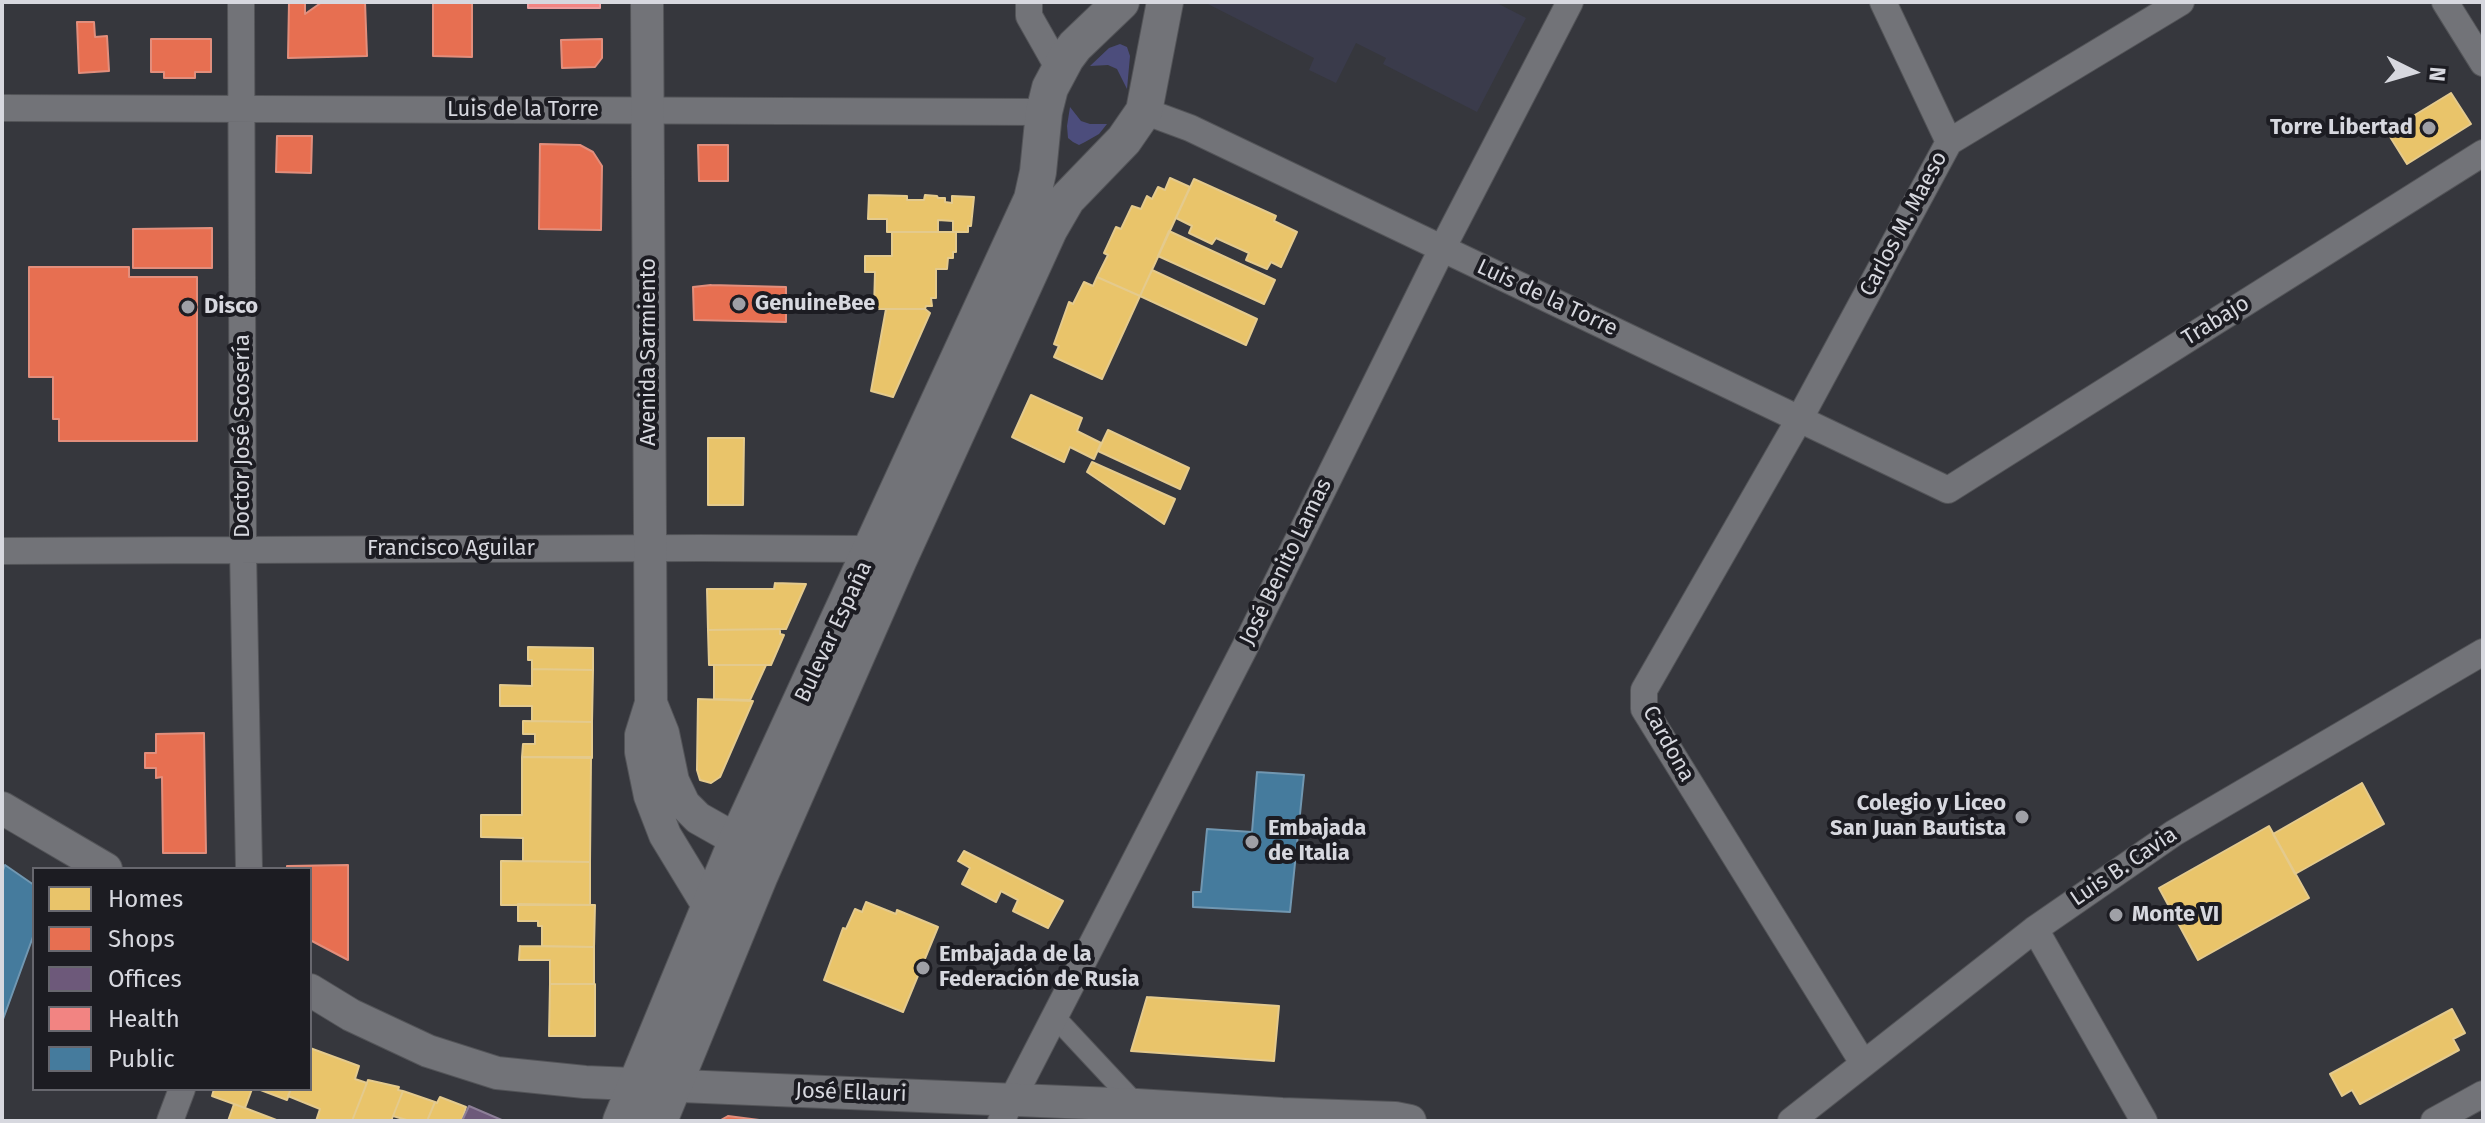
<!DOCTYPE html>
<meta charset="utf-8">
<style>
body{margin:0}
#map{position:relative;width:2485px;height:1123px;overflow:hidden;background:#36373d;font-family:"Fira Sans",sans-serif}
canvas{display:block}
.frame{position:absolute;inset:0;border:4px solid #d7d8df;pointer-events:none}
.legend{position:absolute;left:32px;top:867px;width:280px;height:224px;box-sizing:border-box;background:#1c1c22;border:2px solid #67676e;margin:0;padding:10px 14px;list-style:none;font-size:24px;color:#d7d8df}
.legend li{display:flex;align-items:center;gap:16px;height:40px}
.legend b{width:40px;border:2px solid #67676e}
.north{position:absolute;left:2373px;top:32px;width:80px;height:80px;-webkit-text-stroke:6px #1c1c22;paint-order:stroke;rotate:95deg;font-size:22px;font-weight:700;line-height:32px;text-align:center;color:#d7d8df}
.north::after{content:'';display:block;margin:auto;width:28px;height:36px;background:#d7d8df;clip-path:polygon(50% 0,100% 100%,50% 72%,0 100%)}
</style>
<div id="map">
<canvas width="2485" height="1123"></canvas>
<div class="frame"></div>
<ul class="legend">
<li><b style="height:22px;background:#e9c46a"></b>Homes</li>
<li><b style="height:22px;background:#e76f51"></b>Shops</li>
<li><b style="height:22px;background:#6d597a"></b>Offices</li>
<li><b style="height:22px;background:#f28482"></b>Health</li>
<li><b style="height:22px;background:#457b9d"></b>Public</li>
</ul>
<div class="north">N</div>
</div>
<script>
const c = document.querySelector('canvas').getContext('2d');
c.lineJoin = 'round';
function fill(path, color) { c.fillStyle = color; c.fill(path, 'evenodd'); }
const shape = rows => new Path2D(rows.map(r => 'M' + r).join(''));
function trace(path, color, width, dash) { c.strokeStyle = color; c.lineWidth = width; c.lineCap = dash ? 'butt' : 'round'; c.setLineDash(dash || []); c.stroke(path); }
function write(font, color, halo, rows, align = 'center') {
  c.font = font + ' "Fira Sans",sans-serif'; c.lineWidth = 8; c.setLineDash([]); c.textBaseline = 'middle'; c.strokeStyle = halo; c.fillStyle = color; for (const [text, x, y, turn = 0] of rows) {
    c.save(); c.translate(x, y); c.rotate((+turn || 0) * Math.PI / 180); c.textAlign = isNaN(turn) ? turn : align; if (halo) c.strokeText(text, 0, 0); c.fillText(text, 0, 0); c.restore();
  }
}
const built = shape([
 [1204,2,1495,2,1526,18,1477,112,1383,64,1386,58,1356,43,1336,83,1309,70,1314,58]
]);
const green = shape([
 [1120,44,1127,47,1130,56,1127,89,1117,69,1108,65,1090,66,1109,48],
 [1070,107,1081,121,1090,124,1107,124,1099,134,1085,142,1079,145,1073,142,1068,138,1067,126]
]);
const homes = shape([
 [2451,93,2471,124,2407,164,2387,132,2451,93],
 [1170,178,1190,187,1140,296,1097,277,1108,255,1104,253,1116,227,1121,229,1132,206,1141,209,1147,196,1152,199,1158,187,1165,190,1170,178],
 [1194,179,1276,216,1274,221,1297,232,1281,267,1271,262,1267,269,1246,260,1249,253,1216,238,1212,244,1189,233,1192,226,1176,218,1194,179],
 [869,195,907,196,907,200,924,200,925,195,937,196,938,198,945,198,945,202,952,203,952,196,974,197,971,226,968,226,968,232,953,232,953,221,938,220,938,232,887,232,887,219,868,219,869,195],
 [1169,231,1275,280,1264,304,1158,256,1169,231],
 [892,232,956,232,956,252,953,252,953,258,948,258,947,269,936,269,936,298,931,298,932,306,926,306,925,309,874,309,875,272,865,272,865,256,892,256,892,232],
 [1152,270,1257,319,1246,345,1140,296,1152,270],
 [1097,277,1140,296,1102,379,1054,357,1059,346,1054,344,1069,302,1073,304,1084,282,1093,286,1097,277],
 [886,309,925,309,930,313,893,397,871,391,886,309],
 [1031,395,1082,418,1077,431,1101,443,1094,459,1070,447,1064,462,1012,437,1031,395],
 [1108,430,1189,468,1180,489,1098,451,1108,430],
 [708,438,744,438,743,505,708,505,708,438],
 [1092,462,1175,499,1164,524,1087,472,1092,462],
 [775,583,806,584,786,629,708,630,707,589,774,589,775,583],
 [780,629,780,634,784,635,771,665,709,665,708,630,780,629],
 [528,647,593,648,593,670,532,669,532,660,528,660,528,647],
 [714,665,766,665,750,700,714,699,714,665],
 [532,669,593,670,592,722,532,721,532,706,500,706,500,685,532,686,532,669],
 [698,699,753,701,720,777,711,783,700,780,697,770,698,699],
 [523,721,592,722,592,758,522,757,523,744,535,744,535,734,523,734,523,721],
 [522,757,591,757,590,862,523,861,523,838,481,837,481,815,522,815,522,757],
 [2362,783,2384,824,2295,874,2273,834,2362,783],
 [2269,826,2309,898,2198,960,2159,888,2269,826],
 [964,851,1063,901,1048,928,1013,911,1018,900,1001,891,996,902,962,884,970,868,958,861,964,851],
 [501,861,590,862,590,905,501,905,501,861],
 [866,902,896,914,897,910,938,927,903,1012,824,980,843,928,846,929,855,909,862,912,866,902],
 [518,904,595,905,594,947,542,946,542,926,538,926,538,921,518,921,518,904],
 [520,946,594,947,594,984,550,984,550,960,519,960,520,946],
 [550,984,595,984,595,1036,549,1036,550,984],
 [1147,997,1279,1006,1274,1061,1131,1051,1147,997],
 [2452,1009,2465,1033,2453,1039,2459,1050,2360,1104,2352,1090,2342,1096,2330,1074,2452,1009],
 [310,1048,359,1066,355,1079,367,1083,352,1121,316,1121,320,1109,288,1096,291,1089,310,1089,310,1048],
 [368,1080,399,1087,398,1090,403,1091,391,1121,352,1121,368,1080],
 [214,1089,252,1089,245,1108,212,1096,214,1089],
 [258,1089,291,1089,287,1100,258,1089],
 [403,1091,435,1102,427,1121,410,1121,393,1116,403,1091],
 [440,1097,466,1107,462,1121,427,1121,435,1102,437,1103,440,1097],
 [234,1104,245,1108,279,1121,228,1121,234,1104]
]);
const shops = shape([
 [289,2,305,2,305,14,322,2,365,2,367,56,288,58,289,2],
 [433,2,472,2,472,57,433,56,433,2],
 [77,22,94,22,95,37,107,36,109,71,79,73,77,22],
 [151,39,211,39,211,72,195,72,195,78,164,78,164,72,151,72,151,39],
 [602,39,602,58,595,67,562,68,561,40,602,39],
 [277,136,312,136,311,173,276,172,277,136],
 [540,144,580,145,593,152,602,166,601,230,539,229,540,144],
 [698,145,728,145,728,181,699,181,698,145],
 [212,228,212,268,133,268,133,229,212,228],
 [29,267,129,267,129,277,197,277,197,441,59,441,59,419,53,419,53,377,29,377,29,267],
 [711,285,786,287,786,322,694,320,693,287,711,285],
 [204,733,206,853,163,853,162,777,156,778,156,768,145,768,145,753,156,753,156,734,204,733],
 [348,865,348,960,310,940,310,869,287,869,287,866,348,865],
 [728,1116,767,1121,719,1121,728,1116]
]);
const offices = shape([
 [469,1106,504,1121,462,1121,469,1106]
]);
const health = shape([
 [528,2,600,2,600,8,528,8,528,2]
]);
const public = shape([
 [1257,772,1304,775,1290,912,1193,907,1193,892,1201,892,1207,829,1252,832,1257,772],
 [5,865,34,885,34,934,2,1022,2,873,5,865]
]);
const pedestrian = shape([
 [1053,1015,1137,1105]
]);
const minor = shape([
 [241,2,243,550,249,869],
 [1029,2,1029,16,1059,69],
 [1883,2,1949,142],
 [2445,2,2483,63],
 [2,108,1044,112],
 [1144,111,1190,128,1948,490,2483,153],
 [2,551,701,548,873,549,885,554],
 [2035,929,2144,1121],
 [1863,1063,1644,709,1644,690,1800,418,1949,142,2181,2],
 [170,1121,182,1089],
 [1001,1121,1245,647,1442,249,1570,2],
 [1791,1121,2035,929,2174,833,2483,652],
 [2434,1121,2483,1094]
]);
const tertiary = shape([
 [647,2,651,703,641,735,641,752,650,796,665,835,710,909],
 [651,703,663,733,673,781,684,804,698,818,737,840,753,859],
 [2,808,106,869],
 [310,990,351,1015,428,1051,497,1073,585,1082,1137,1105,1282,1114,1395,1118,1410,1121]
]);
const secondary = shape([
 [621,1121,737,840,1032,199,1038,172,1044,112,1050,88,1066,58,1075,46,1121,2],
 [659,1121,760,875,899,559,1049,230,1067,199,1124,140,1144,111,1165,2]
]);
const markers = [
 [2429,128,8,"#9fa0a6"],
 [739,304,8,"#9fa0a6"],
 [188,307,8,"#9fa0a6"],
 [2022,817,8,"#9fa0a6"],
 [1252,842,8,"#9fa0a6"],
 [2116,915,8,"#9fa0a6"],
 [923,968,8,"#9fa0a6"]
];
const streetNames = [
 ["Luis de la Torre",523,110],
 ["Carlos M. Maeso",1904,224,-62],
 ["Luis de la Torre",1547,298,25],
 ["Trabajo",2216,321,-32],
 ["Avenida Sarmiento",649,352,-90],
 ["Doctor José Scosería",243,436,-90],
 ["Francisco Aguilar",451,549],
 ["José Benito Lamas",1286,562,-64],
 ["Bulevar España",834,632,-65],
 ["Cardona",1668,744,61],
 ["Luis B. Cavia",2124,867,-34],
 ["José Ellauri",851,1093,2]
];
const poiNames = [
 ["Torre Libertad",2413,128,"right"],
 ["GenuineBee",755,304],
 ["Disco",204,307],
 ["Colegio y Liceo",2006,804,"right"],
 ["San Juan Bautista",2006,829,"right"],
 ["Embajada",1268,829],
 ["de Italia",1268,854],
 ["Monte VI",2132,915],
 ["Embajada de la",939,955],
 ["Federación de Rusia",939,980]
];
fill(built, '#3a3b4b');
fill(green, '#4c4d7c');
fill(homes, '#e9c46a');
trace(homes, '#e4ca8d', 2);
fill(shops, '#e76f51');
trace(shops, '#e28e7c', 2);
fill(offices, '#6d597a');
trace(offices, '#8d7f98', 2);
fill(health, '#f28482');
trace(health, '#ea9d9e', 2);
fill(public, '#457b9d');
trace(public, '#7197b1', 2);
trace(pedestrian, '#535458', 22);
trace(minor, '#535458', 28);
trace(tertiary, '#535458', 34);
trace(secondary, '#535458', 38);
trace(pedestrian, '#727378', 20);
trace(minor, '#727378', 26);
trace(tertiary, '#727378', 32);
trace(secondary, '#727378', 36);
for (const [x, y, r, color] of markers) { const dot = new Path2D(); dot.arc(x, y, r, 0, 2 * Math.PI); c.fillStyle = color; c.fill(dot); trace(dot, '#1c1c22', 3); }
write('22px', '#d7d8df', '#1c1c22', streetNames);
write('bold 22px', '#d7d8df', '#1c1c22', poiNames, 'left');
</script>
